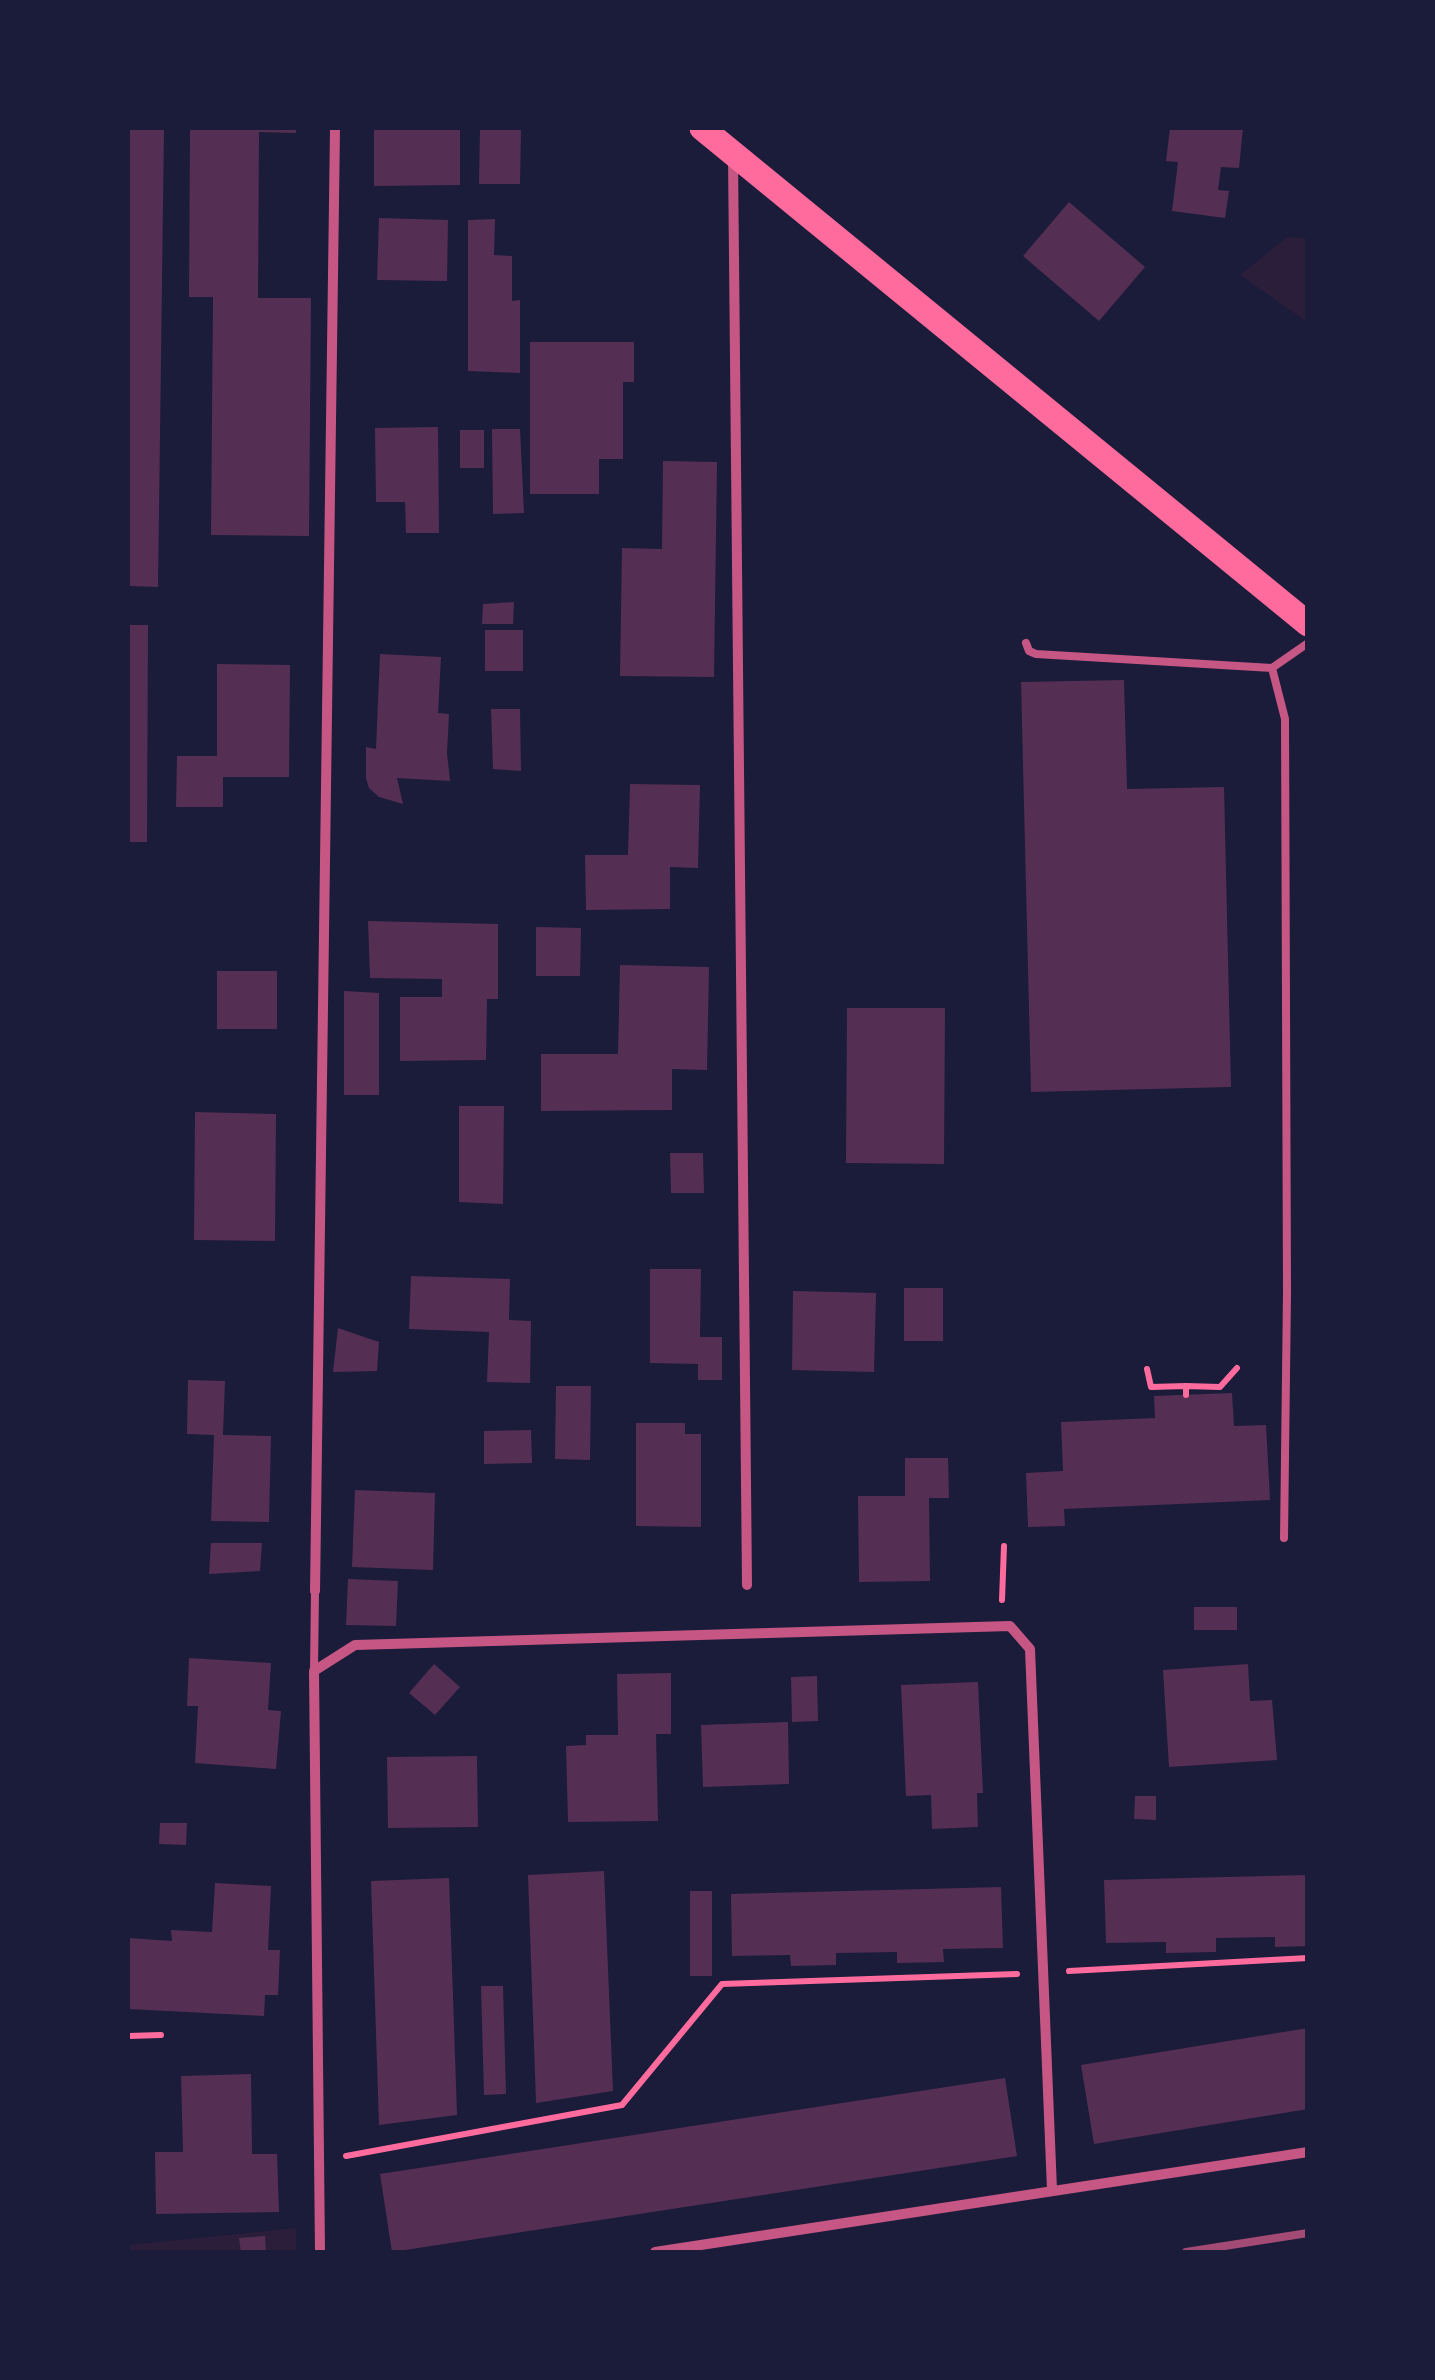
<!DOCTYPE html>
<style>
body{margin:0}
#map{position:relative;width:1435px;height:2380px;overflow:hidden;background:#1b1b3a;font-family:"DejaVu Sans",sans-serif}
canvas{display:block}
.frame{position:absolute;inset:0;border:130px solid #1b1b3a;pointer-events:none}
</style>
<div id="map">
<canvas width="1435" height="2380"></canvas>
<div class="frame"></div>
</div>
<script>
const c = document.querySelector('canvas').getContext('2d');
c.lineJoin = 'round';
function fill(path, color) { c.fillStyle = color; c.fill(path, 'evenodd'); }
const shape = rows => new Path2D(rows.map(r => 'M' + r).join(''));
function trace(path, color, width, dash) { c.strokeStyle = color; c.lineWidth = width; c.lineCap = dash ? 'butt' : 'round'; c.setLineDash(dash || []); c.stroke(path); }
const green = shape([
 [1287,237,1307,238,1307,322,1240,275],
 [296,2228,296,2252,128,2252,128,2245]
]);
const building = shape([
 [128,128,164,128,158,587,128,586],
 [190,128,296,128,296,133,259,132,258,298,311,298,309,536,211,535,213,297,189,297],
 [374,128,460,128,460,185,374,186],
 [480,128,521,128,520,184,479,184],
 [1170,128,1243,128,1239,168,1221,167,1218,190,1229,191,1225,218,1172,211,1178,162,1166,161],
 [1069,202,1145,267,1099,321,1023,256],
 [379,218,448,220,447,281,377,280],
 [495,219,494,255,512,256,512,301,520,300,520,373,468,371,468,220],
 [530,342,634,342,634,382,623,382,623,459,599,459,599,494,530,494],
 [438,427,439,533,406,533,405,502,376,502,375,428],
 [492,429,520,429,524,513,493,514],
 [460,430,484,430,484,468,460,468],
 [663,461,717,462,714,677,620,676,622,548,662,549],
 [514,602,513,624,482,624,483,604],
 [128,625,148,625,147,842,128,842],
 [485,630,523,630,523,671,485,671],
 [380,654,441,657,438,713,449,714,447,753,450,781,397,778,403,804,379,797,369,788,366,778,366,747,376,749],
 [217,664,290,665,289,777,223,777,223,807,176,807,177,756,217,756],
 [1124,680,1127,789,1224,787,1231,1087,1031,1092,1021,682],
 [491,709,520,709,521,771,493,769],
 [630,784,700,785,698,868,670,867,670,909,586,910,585,855,628,855],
 [368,921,498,924,498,999,487,999,486,1060,400,1061,400,997,442,997,442,979,370,978],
 [536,927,581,928,580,976,536,976],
 [620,965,709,967,707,1070,672,1069,672,1110,541,1111,541,1054,618,1054],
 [217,971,277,971,277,1029,217,1029],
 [344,991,379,993,379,1095,344,1095],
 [847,1008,945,1008,944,1164,846,1163],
 [459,1106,504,1106,503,1204,459,1202],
 [195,1112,276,1114,275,1241,194,1240],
 [670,1153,703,1153,704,1193,671,1193],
 [650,1269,701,1269,700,1337,722,1337,722,1380,698,1380,698,1364,650,1363],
 [411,1276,510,1279,509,1320,531,1321,530,1383,487,1382,489,1332,409,1329],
 [904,1288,943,1288,943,1341,904,1341],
 [793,1291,876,1293,874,1372,792,1370],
 [338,1328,379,1342,377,1371,333,1372],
 [188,1380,225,1381,223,1435,271,1436,269,1522,211,1521,214,1435,187,1434],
 [556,1386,591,1386,590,1460,555,1459],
 [1232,1393,1234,1426,1266,1425,1270,1500,1064,1509,1065,1526,1028,1527,1026,1473,1063,1471,1061,1422,1155,1418,1154,1396],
 [636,1423,685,1423,685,1434,701,1434,701,1527,636,1526],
 [531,1430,532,1463,484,1464,484,1431],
 [905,1458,948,1458,949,1498,929,1498,930,1581,859,1582,858,1496,905,1496],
 [355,1490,435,1493,433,1570,352,1567],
 [211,1543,262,1543,260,1571,209,1574],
 [348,1579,398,1581,396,1626,346,1625],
 [1194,1607,1237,1607,1237,1630,1194,1630],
 [189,1658,271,1663,268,1710,281,1711,276,1769,195,1763,198,1706,187,1706],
 [434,1664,460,1687,435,1715,409,1693],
 [1248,1664,1250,1701,1272,1700,1277,1760,1169,1767,1163,1670],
 [671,1673,671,1734,656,1734,658,1821,568,1822,566,1746,586,1745,586,1735,618,1735,617,1674],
 [817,1676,818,1721,792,1722,791,1677],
 [978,1682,983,1793,977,1793,978,1827,932,1829,931,1795,906,1796,901,1685],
 [788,1722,789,1784,703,1787,701,1725],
 [477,1756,478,1827,388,1828,387,1757],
 [1135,1796,1156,1796,1156,1820,1134,1819],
 [160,1823,187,1823,186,1845,159,1844],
 [604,1871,613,2091,536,2103,528,1875],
 [1308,1875,1308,1946,1275,1947,1275,1937,1216,1938,1216,1952,1166,1953,1166,1942,1106,1943,1104,1880],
 [449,1878,457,2115,379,2125,371,1881],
 [215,1883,271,1886,268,1950,280,1950,278,1995,265,1995,264,2016,128,2009,128,1938,172,1941,171,1930,212,1932],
 [1001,1887,1003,1948,943,1949,944,1962,897,1963,897,1952,836,1953,836,1965,791,1966,790,1955,732,1956,731,1894],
 [690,1891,712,1891,712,1976,690,1976],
 [481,1986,503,1986,506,2094,484,2095],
 [1308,2028,1308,2109,1094,2144,1081,2065],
 [251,2074,252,2154,277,2154,279,2212,156,2214,155,2152,183,2152,181,2076],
 [1005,2078,1017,2156,392,2252,380,2174],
 [265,2236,266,2252,241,2252,239,2238]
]);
const path = shape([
 [1147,1369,1151,1387,1186,1386],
 [1186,1395,1186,1386,1220,1387,1237,1368],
 [1002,1600,1004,1546],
 [1069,1971,1308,1958],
 [128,2036,161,2035],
 [346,2156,622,2105,722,1984,1017,1974]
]);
const service = shape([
 [1026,643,1029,651,1036,654,1272,668,1308,643],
 [1272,668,1285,719,1287,1293,1284,1538],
 [314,1671,315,1591]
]);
const minor = shape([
 [733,156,747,1585],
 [315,1591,335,128],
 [320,2252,314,1671,355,1645,1010,1626,1030,1649,1052,2190],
 [655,2252,1308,2152]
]);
const primary = shape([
 [702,128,1308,624]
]);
const rail = shape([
 [1186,2252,1308,2233]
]);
fill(green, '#2a1e3b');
fill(building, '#542f53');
trace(path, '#ff6b9d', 6);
trace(service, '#c65784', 8);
trace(minor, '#c65784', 10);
trace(primary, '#ff6b9d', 25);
trace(rail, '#a44b75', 8);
</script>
